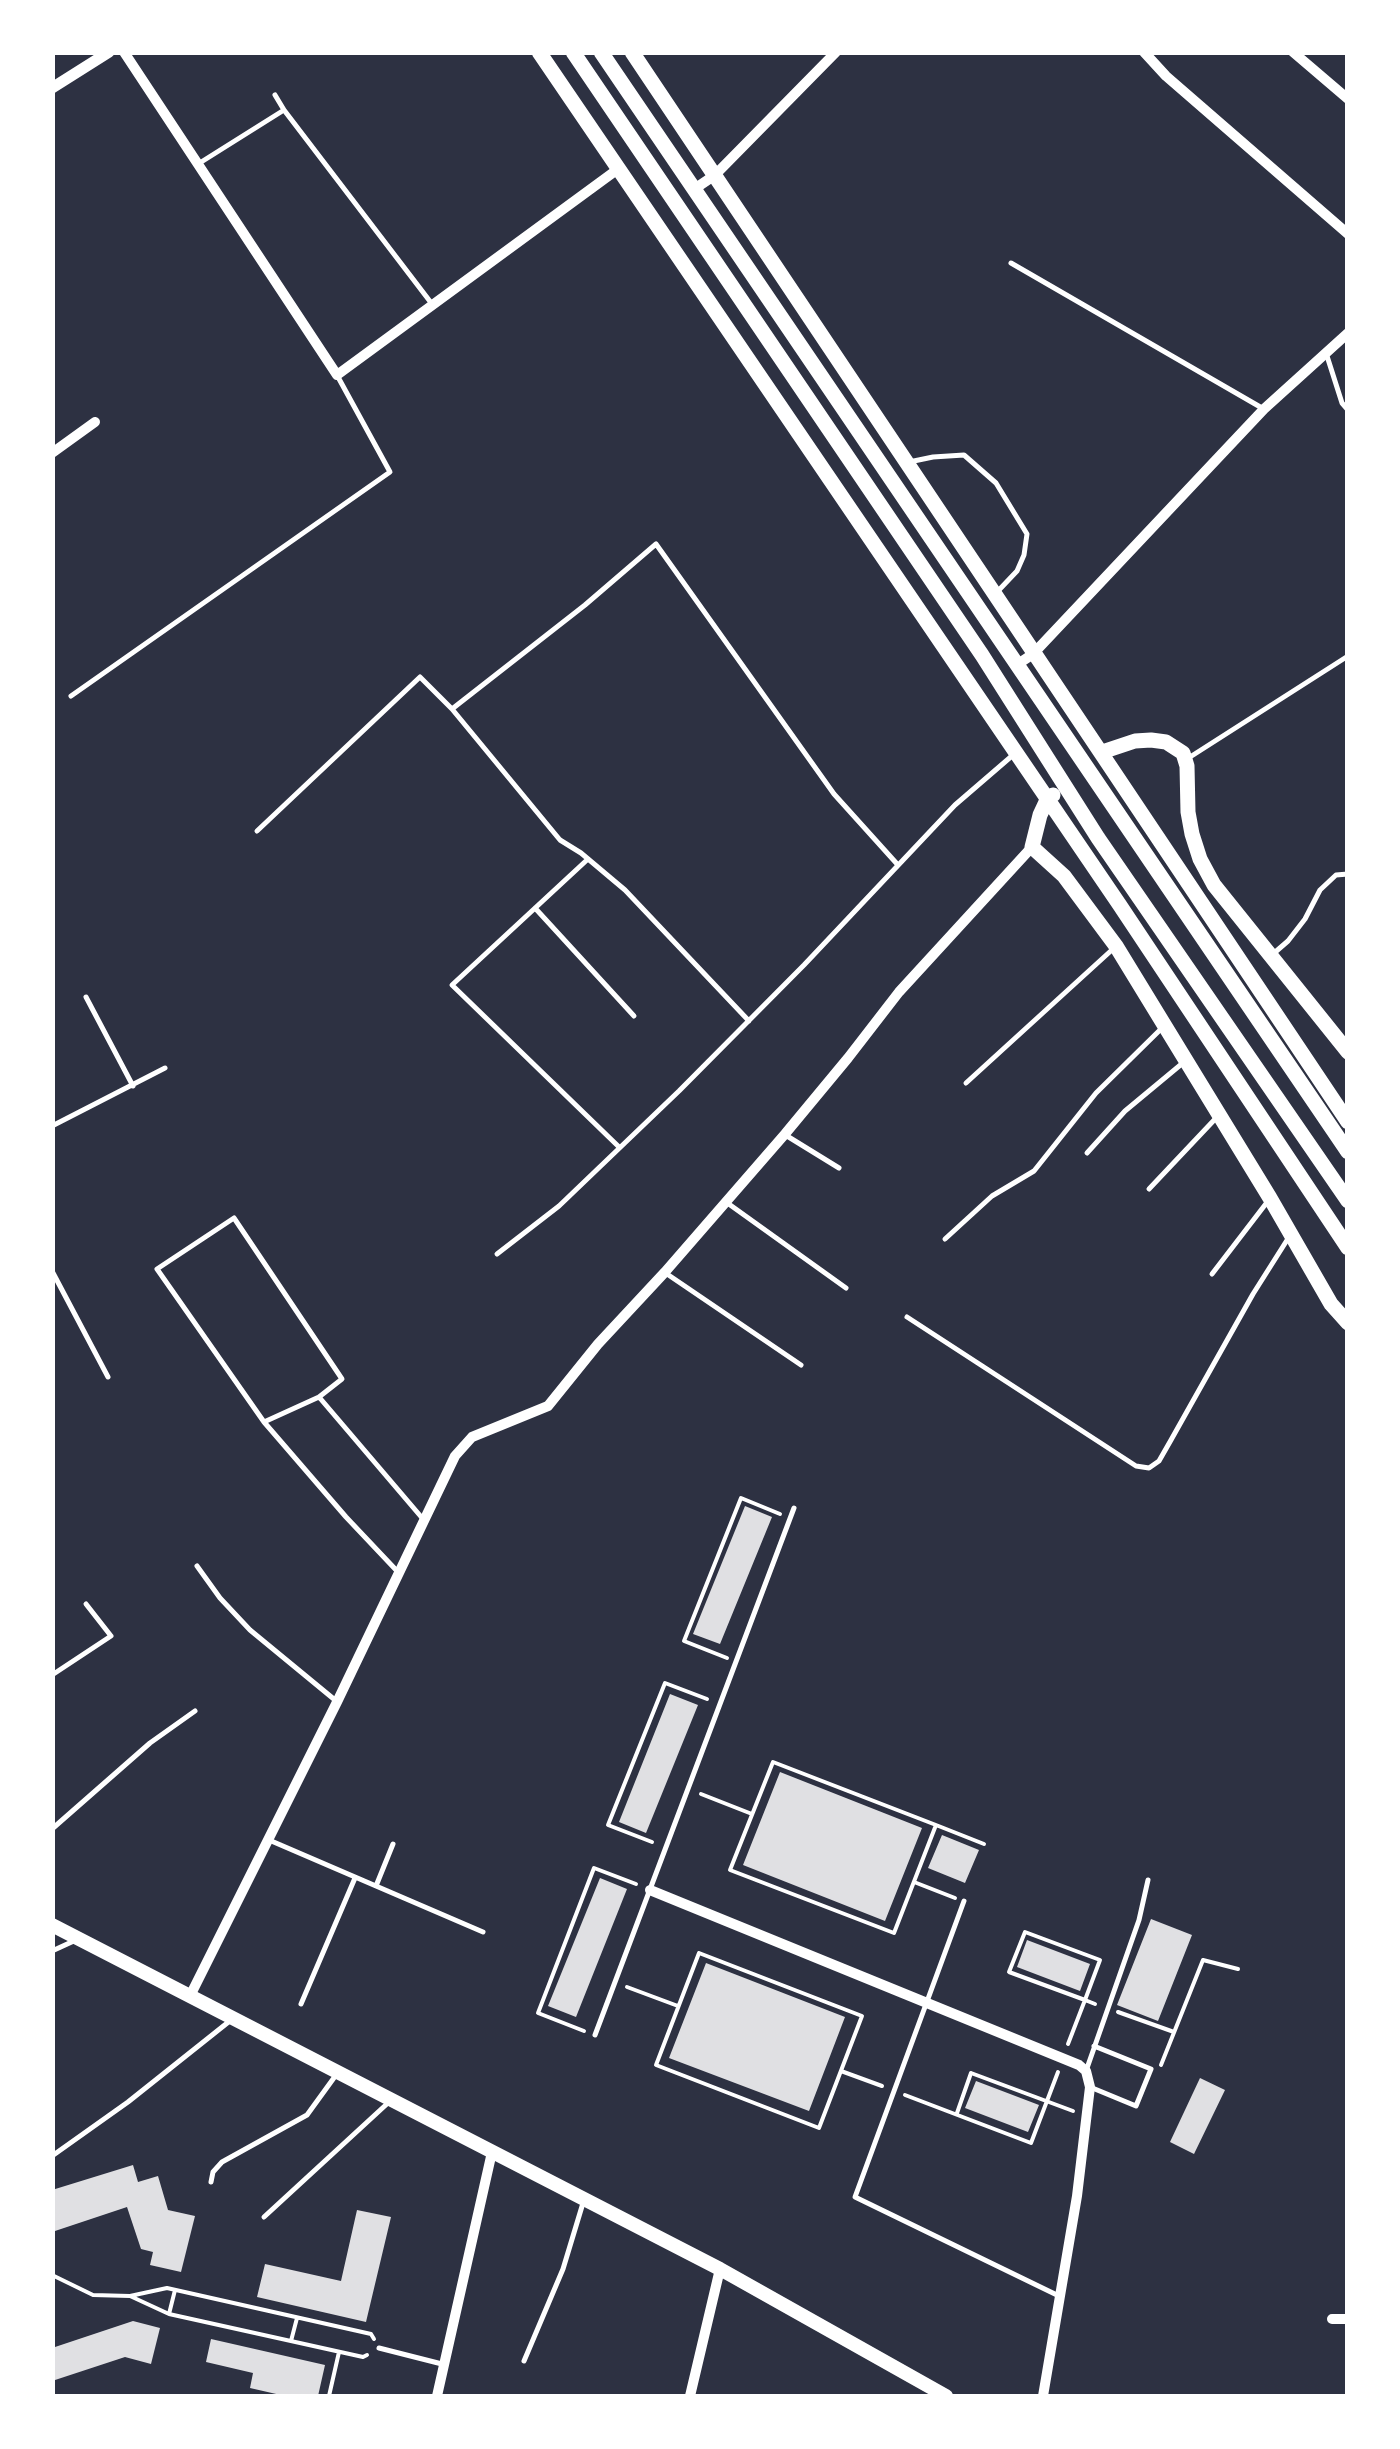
<!DOCTYPE html>
<style>
body{margin:0}
#map{position:relative;width:1400px;height:2449px;overflow:hidden;background:#2d3142;font-family:"DM Sans",sans-serif}
canvas{display:block}
.frame{position:absolute;inset:0;border:55px solid #fff;pointer-events:none}
</style>
<div id="map">
<canvas width="1400" height="2449"></canvas>
<div class="frame"></div>
</div>
<script>
const c = document.querySelector('canvas').getContext('2d');
c.lineJoin = 'round';
function fill(path, color) { c.fillStyle = color; c.fill(path, 'evenodd'); }
const shape = rows => new Path2D(rows.map(r => 'M' + r).join(''));
function trace(path, color, width, dash) { c.strokeStyle = color; c.lineWidth = width; c.lineCap = dash ? 'butt' : 'round'; c.setLineDash(dash || []); c.stroke(path); }
const building = shape([
 [745,1506,772,1517,720,1644,693,1634],
 [670,1694,698,1705,646,1833,619,1822],
 [780,1772,922,1828,885,1921,743,1865],
 [942,1835,979,1850,965,1883,928,1868],
 [600,1878,627,1889,576,2017,548,2006],
 [1151,1919,1192,1935,1158,2021,1117,2005],
 [1027,1940,1090,1964,1080,1991,1017,1967],
 [706,1963,845,2017,809,2111,669,2058],
 [1200,2078,1225,2090,1194,2154,1170,2142],
 [976,2081,1039,2105,1028,2132,965,2108],
 [133,2165,138,2182,158,2176,168,2210,195,2216,181,2272,150,2265,153,2252,141,2249,127,2207,52,2232,52,2190],
 [357,2210,391,2217,366,2322,257,2297,265,2264,341,2281],
 [133,2321,160,2328,151,2364,125,2357,52,2381,52,2348],
 [211,2339,325,2365,318,2396,285,2396,250,2388,253,2373,206,2362]
]);
const path = shape([
 [727,1658,684,1641,741,1498,780,1514],
 [701,1794,752,1814],
 [936,1825,894,1933,730,1870,773,1762,936,1825,984,1844],
 [652,1842,608,1825,665,1683,707,1699],
 [914,1882,955,1898],
 [699,1953,862,2016,819,2128,656,2065,699,1953],
 [627,1987,678,2006],
 [1118,2012,1174,2032],
 [584,2031,538,2013,594,1868,636,1884],
 [1068,2044,1085,2000,1100,1960,1025,1932,1009,1972,1085,2000,1095,2004],
 [1161,2065,1203,1960,1238,1969],
 [841,2071,882,2086],
 [905,2095,1031,2143,1058,2072],
 [957,2113,971,2073,1073,2111],
 [52,2275,93,2295,130,2296,167,2288,371,2334,374,2339],
 [130,2296,169,2314,363,2357,367,2355],
 [169,2314,175,2290],
 [291,2341,297,2318],
 [329,2396,339,2352]
]);
const service = shape([
 [275,95,284,110,432,304],
 [198,164,284,110],
 [1011,263,1262,408],
 [1327,356,1342,403,1348,410],
 [909,462,933,457,964,455,996,483,1027,534,1024,555,1017,571,998,591],
 [71,696,390,472,338,377],
 [452,709,585,605,656,544,834,794,898,865],
 [1190,757,1348,656],
 [257,831,420,677,452,709,560,840,581,853,625,890,749,1021],
 [588,859,452,985,618,1146],
 [535,908,634,1016],
 [1273,954,1288,941,1305,919,1320,890,1336,875,1348,874],
 [86,997,133,1086],
 [966,1083,1114,948],
 [52,1126,165,1068],
 [787,1136,839,1168],
 [1087,1153,1125,1111,1184,1062],
 [1149,1189,1217,1117],
 [726,1202,846,1288],
 [945,1239,992,1196,1034,1171,1096,1093,1163,1027],
 [497,1254,559,1206,679,1091,804,965,955,805,1013,755],
 [52,1271,108,1377],
 [667,1274,801,1365],
 [1212,1274,1268,1201],
 [907,1317,1136,1466,1149,1468,1159,1461,1171,1440,1253,1294,1289,1237],
 [319,1397,423,1519],
 [264,1422,319,1397,342,1379,234,1218,157,1269,264,1422,346,1517,397,1571],
 [197,1566,220,1598,250,1630,335,1700],
 [52,1675,111,1636,86,1604],
 [52,1829,150,1743,195,1711],
 [269,1840,483,1932],
 [376,1886,393,1844],
 [964,1901,855,2197,1059,2296],
 [52,1951,76,1940],
 [301,2004,355,1878],
 [595,2035,794,1508],
 [1086,2071,1139,1920,1148,1880],
 [1090,2087,1136,2106,1151,2069,1094,2046],
 [52,2156,128,2102,231,2020],
 [211,2182,213,2172,222,2162,307,2115,336,2075],
 [264,2217,389,2102],
 [379,2348,442,2364],
 [524,2361,563,2269,583,2203]
]);
const minor = shape([
 [124,52,337,375,618,169],
 [1144,52,1166,76,1348,234],
 [1293,52,1348,99],
 [693,190,715,175,836,52],
 [52,453,95,422],
 [1018,664,1033,654,1264,409,1348,333],
 [650,1890,1079,2065,1086,2071,1090,2087,1077,2196,1043,2396],
 [190,1996,337,1702,455,1456,472,1437,548,1406,598,1344,665,1272,785,1134,848,1058,899,992,1032,847],
 [1332,2319,1348,2319],
 [437,2396,492,2152],
 [690,2396,720,2269]
]);
const tertiary = shape([
 [52,88,109,52]
]);
const secondary = shape([
 [52,1925,720,2269,946,2396]
]);
const trunk = shape([
 [539,52,1119,904,1348,1248],
 [573,52,982,655,1098,838,1348,1201],
 [601,52,1348,1152],
 [632,52,1348,1122],
 [1102,752,1135,741,1151,740,1166,742,1183,753,1187,766,1188,812,1192,834,1200,859,1214,885,1348,1052],
 [1053,795,1047,800,1040,815,1032,847,1064,876,1116,946,1270,1198,1331,1304,1348,1323]
]);
fill(building, '#e0e0e3');
trace(path, '#fff', 4);
trace(service, '#fff', 5);
trace(minor, '#fff', 10);
trace(tertiary, '#fff', 11);
trace(secondary, '#fff', 14);
trace(trunk, '#fff', 15);
</script>
